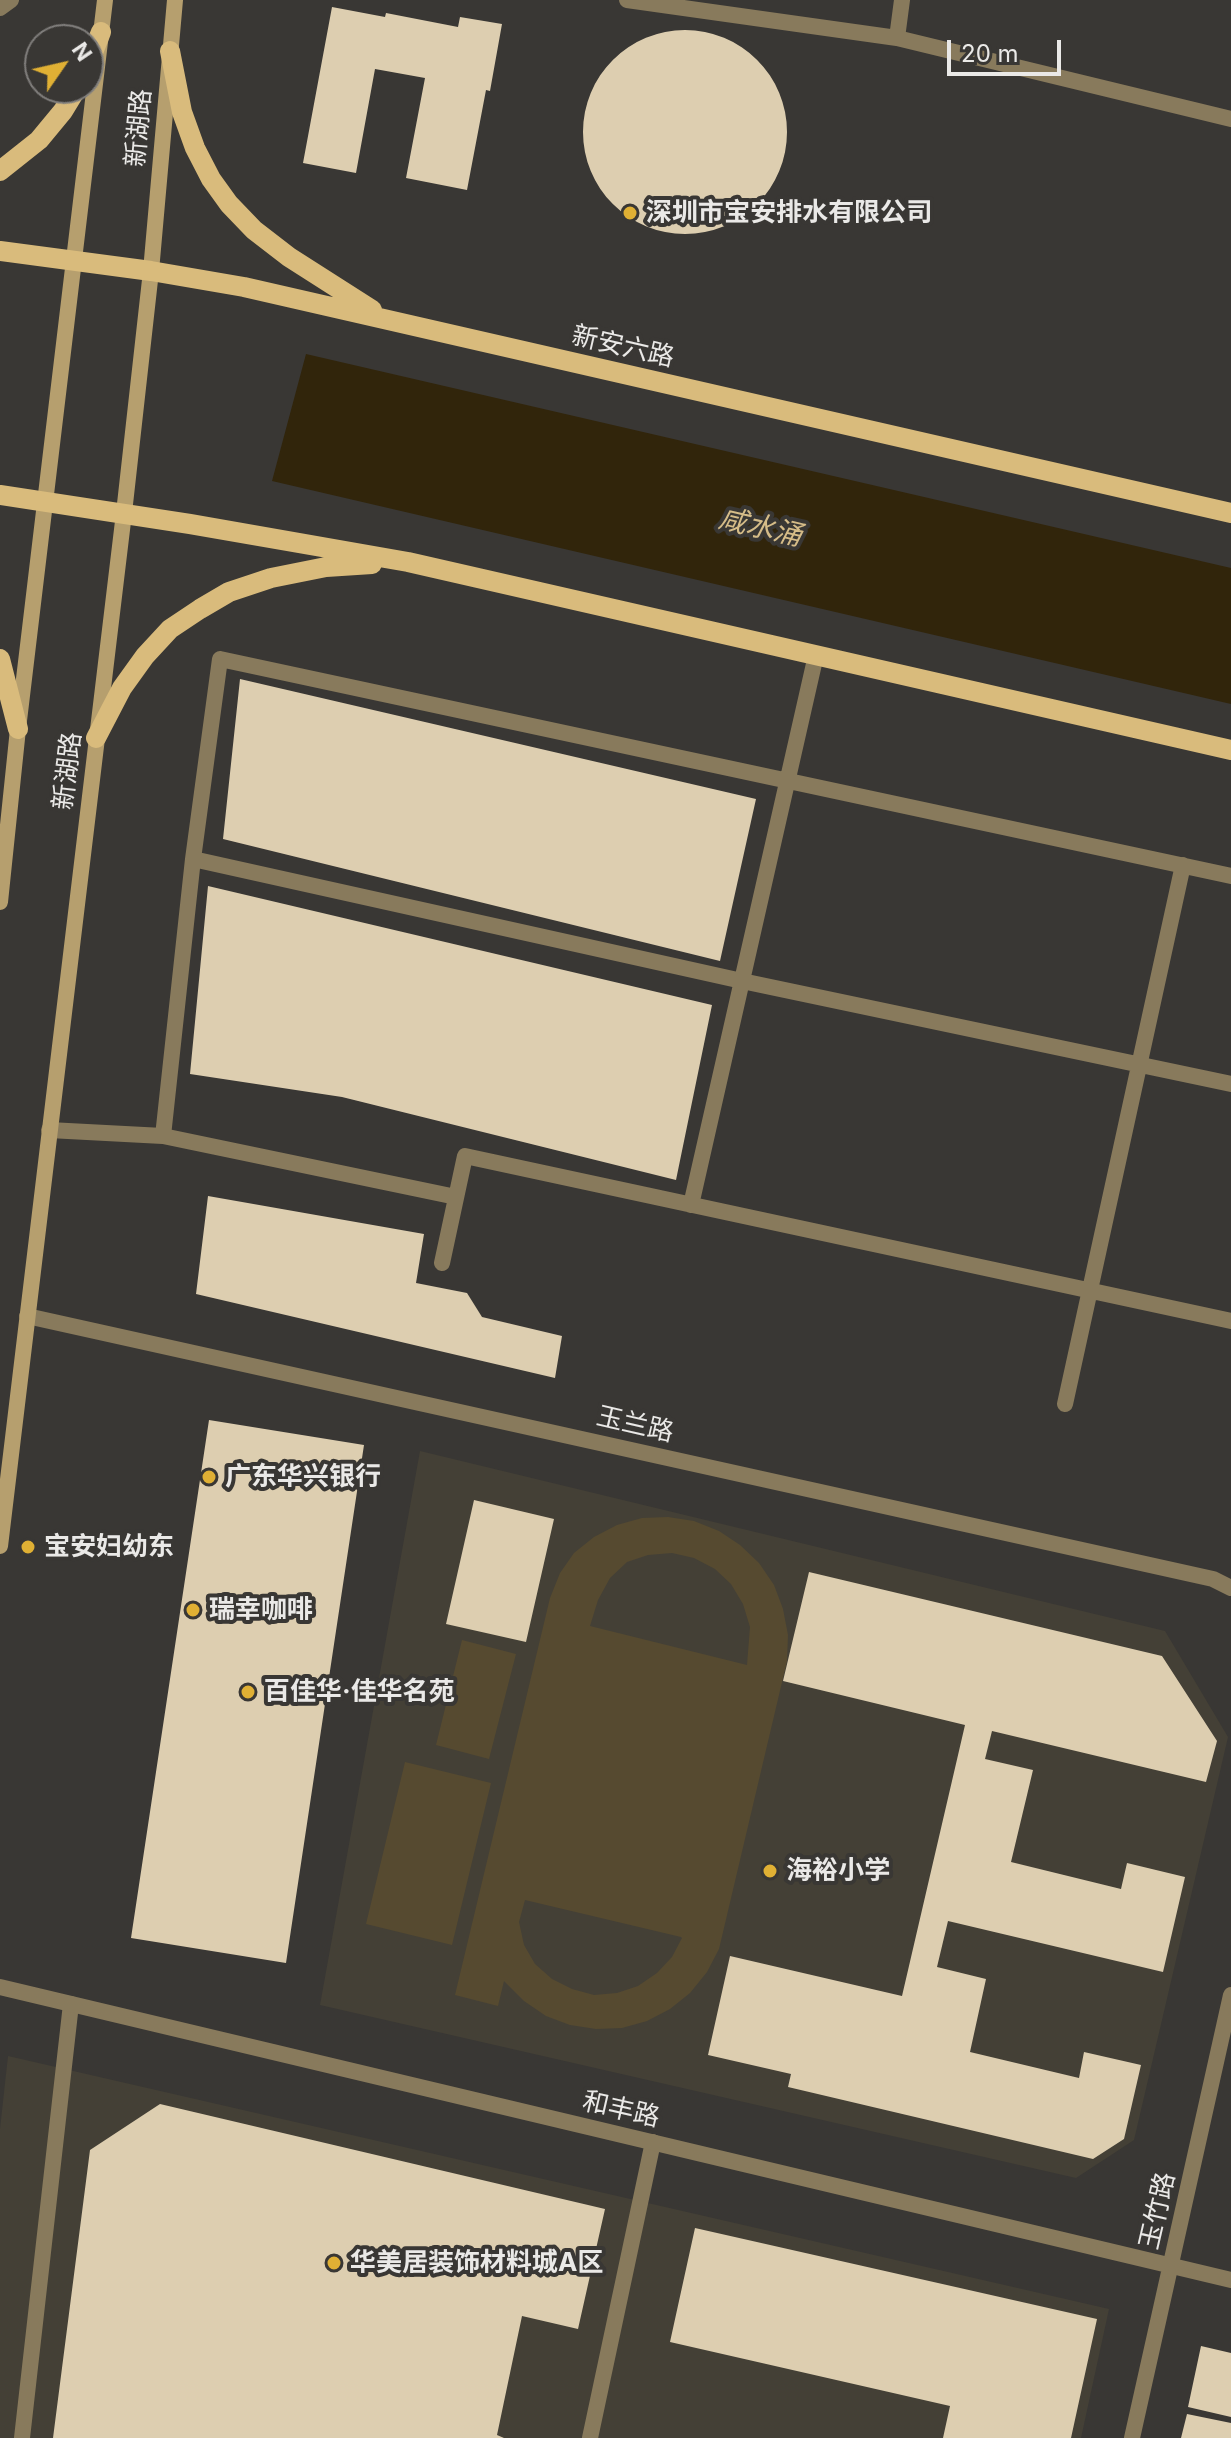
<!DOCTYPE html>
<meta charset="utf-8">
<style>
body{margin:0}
#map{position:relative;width:1231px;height:2438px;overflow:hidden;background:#393734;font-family:Inter,sans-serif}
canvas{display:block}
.north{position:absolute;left:24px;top:24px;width:80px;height:80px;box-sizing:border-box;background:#393734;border:2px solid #807e7c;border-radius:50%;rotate:56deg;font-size:22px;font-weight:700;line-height:32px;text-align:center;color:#eae9e7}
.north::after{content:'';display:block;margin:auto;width:28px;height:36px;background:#e0b034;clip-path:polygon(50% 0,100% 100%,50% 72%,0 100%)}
.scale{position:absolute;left:947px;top:40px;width:114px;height:36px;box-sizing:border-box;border:4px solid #eae9e7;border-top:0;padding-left:10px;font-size:24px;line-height:28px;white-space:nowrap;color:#eae9e7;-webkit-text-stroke:6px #393734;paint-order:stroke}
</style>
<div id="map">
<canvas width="1231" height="2438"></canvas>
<div class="north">N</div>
<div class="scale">20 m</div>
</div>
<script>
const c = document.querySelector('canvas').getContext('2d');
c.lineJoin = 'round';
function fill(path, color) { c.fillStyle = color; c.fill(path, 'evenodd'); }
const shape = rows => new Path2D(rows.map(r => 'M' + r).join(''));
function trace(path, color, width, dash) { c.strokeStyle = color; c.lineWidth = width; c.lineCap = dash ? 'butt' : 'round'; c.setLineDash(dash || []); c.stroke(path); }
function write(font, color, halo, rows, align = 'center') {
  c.font = font + ' Inter,"Noto Sans SC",sans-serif'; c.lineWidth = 8; c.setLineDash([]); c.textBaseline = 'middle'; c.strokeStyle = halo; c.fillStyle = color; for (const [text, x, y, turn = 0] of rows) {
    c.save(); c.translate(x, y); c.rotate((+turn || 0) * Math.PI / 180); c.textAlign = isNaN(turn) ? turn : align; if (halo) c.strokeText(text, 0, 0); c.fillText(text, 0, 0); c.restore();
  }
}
const built = shape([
 [420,1451,1165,1631,1228,1737,1134,2140,1076,2178,320,2005],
 [8,2056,1109,2309,1081,2438,0,2438,0,2129]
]);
const green = shape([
 [668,1517,694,1521,719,1531,740,1545,759,1563,774,1585,783,1609,788,1635,787,1661,719,1949,707,1972,690,1993,670,2009,647,2021,622,2028,596,2029,570,2025,546,2016,524,2001,504,1981,498,2006,455,1995,550,1598,560,1573,574,1553,594,1537,617,1525,642,1518],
 [672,1553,694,1558,715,1569,731,1584,743,1604,750,1627,747,1665,590,1626,598,1600,610,1578,627,1562,648,1555],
 [525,1900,681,1937,682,1938,672,1957,657,1973,638,1986,617,1993,594,1995,572,1989,552,1979,535,1964,524,1945,519,1922],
 [462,1640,516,1654,489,1759,436,1745],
 [405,1762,491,1783,452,1945,366,1924]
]);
const water = shape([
 [306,354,1231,568,1231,704,272,481]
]);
const building = shape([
 [332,7,385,17,386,13,458,27,460,17,502,24,490,91,486,90,467,190,406,178,425,78,375,69,356,173,303,163],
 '583 132a102 102 0 1 1 204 0a102 102 0 1 1-204 0Z',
 [240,679,756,799,720,961,223,839],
 [208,886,712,1005,676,1180,342,1097,190,1074],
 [208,1196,424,1234,416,1283,467,1293,482,1317,562,1336,555,1378,196,1294],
 [209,1420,364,1445,286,1963,131,1938],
 [474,1500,554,1519,526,1642,446,1624],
 [809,1572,1162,1656,1217,1741,1206,1782,992,1731,985,1759,1033,1770,1011,1862,1121,1889,1127,1863,1185,1877,1163,1972,948,1921,937,1967,986,1979,970,2052,1079,2078,1084,2052,1141,2065,1124,2139,1093,2159,788,2087,791,2074,708,2055,730,1956,902,1996,965,1725,783,1681],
 [160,2104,605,2209,578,2329,522,2316,497,2435,504,2438,53,2438,90,2150],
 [695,2228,1097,2319,1071,2438,943,2438,950,2406,670,2342],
 [1201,2346,1231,2353,1231,2417,1188,2407],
 [1187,2414,1231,2423,1231,2438,1181,2438]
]);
const service = shape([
 [0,8,11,0],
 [193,859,742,981,1231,1084],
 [49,1130,163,1136,456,1197],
 [163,1136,193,859,220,659,1231,876],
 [691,1205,816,655],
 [442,1263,465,1156,1231,1321],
 [1065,1404,1183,865],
 [22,2438,71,2004]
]);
const minor = shape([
 [627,0,897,38,1231,119],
 [897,38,902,0],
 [590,2438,653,2142]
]);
const tertiary = shape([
 [27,1316,1213,1579,1231,1588],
 [0,1987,1231,2280],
 [1132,2438,1231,1995]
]);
const secondary = shape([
 [0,902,18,729,105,0],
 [0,1546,124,513,151,271,175,0]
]);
const primary = shape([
 [170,51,182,112,195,148,211,179,229,204,254,230,289,257,372,310],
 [88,65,101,32],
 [0,171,39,140,63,111,77,88],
 [0,251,151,271,244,287,1231,513],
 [0,495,190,524,408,562,1231,750],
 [0,659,18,729],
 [96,738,122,688,145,656,170,629,200,609,229,592,271,578,326,567,372,564]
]);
const markers = [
 [630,213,8,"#e0b034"],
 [209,1477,8,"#e0b034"],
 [28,1547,8,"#e0b034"],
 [193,1610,8,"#e0b034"],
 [248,1692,8,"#e0b034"],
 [770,1871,8,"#e0b034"],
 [334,2263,8,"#e0b034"]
];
const streetNames = [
 ["新湖路",139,128,-85],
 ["新安六路",623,347,13],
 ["新湖路",68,771,-83],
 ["玉兰路",635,1425,13],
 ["和丰路",621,2110,13],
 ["玉竹路",1158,2211,-77]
];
const poiNames = [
 ["深圳市宝安排水有限公司",646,213],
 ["广东华兴银行",225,1477],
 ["宝安妇幼东",44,1547],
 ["瑞幸咖啡",209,1610],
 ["百佳华·佳华名苑",264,1692],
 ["海裕小学",786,1871],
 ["华美居装饰材料城A区",350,2263]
];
const waterNames = [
 ["咸水涌",760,528,13]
];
fill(built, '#444036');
fill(green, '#564a30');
fill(water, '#31250b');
fill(building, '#ddceb0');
trace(service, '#887a5c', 16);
trace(minor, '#887a5c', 16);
trace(tertiary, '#887a5c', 16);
trace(secondary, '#b69f6e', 16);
trace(primary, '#d9bb7c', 20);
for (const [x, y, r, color] of markers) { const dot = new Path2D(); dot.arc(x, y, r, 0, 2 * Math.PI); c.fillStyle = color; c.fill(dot); trace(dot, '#393734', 3); }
write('26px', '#eae9e7', '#393734', streetNames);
write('bold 26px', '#eae9e7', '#393734', poiNames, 'left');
write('italic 28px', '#d5bc88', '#393734', waterNames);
</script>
